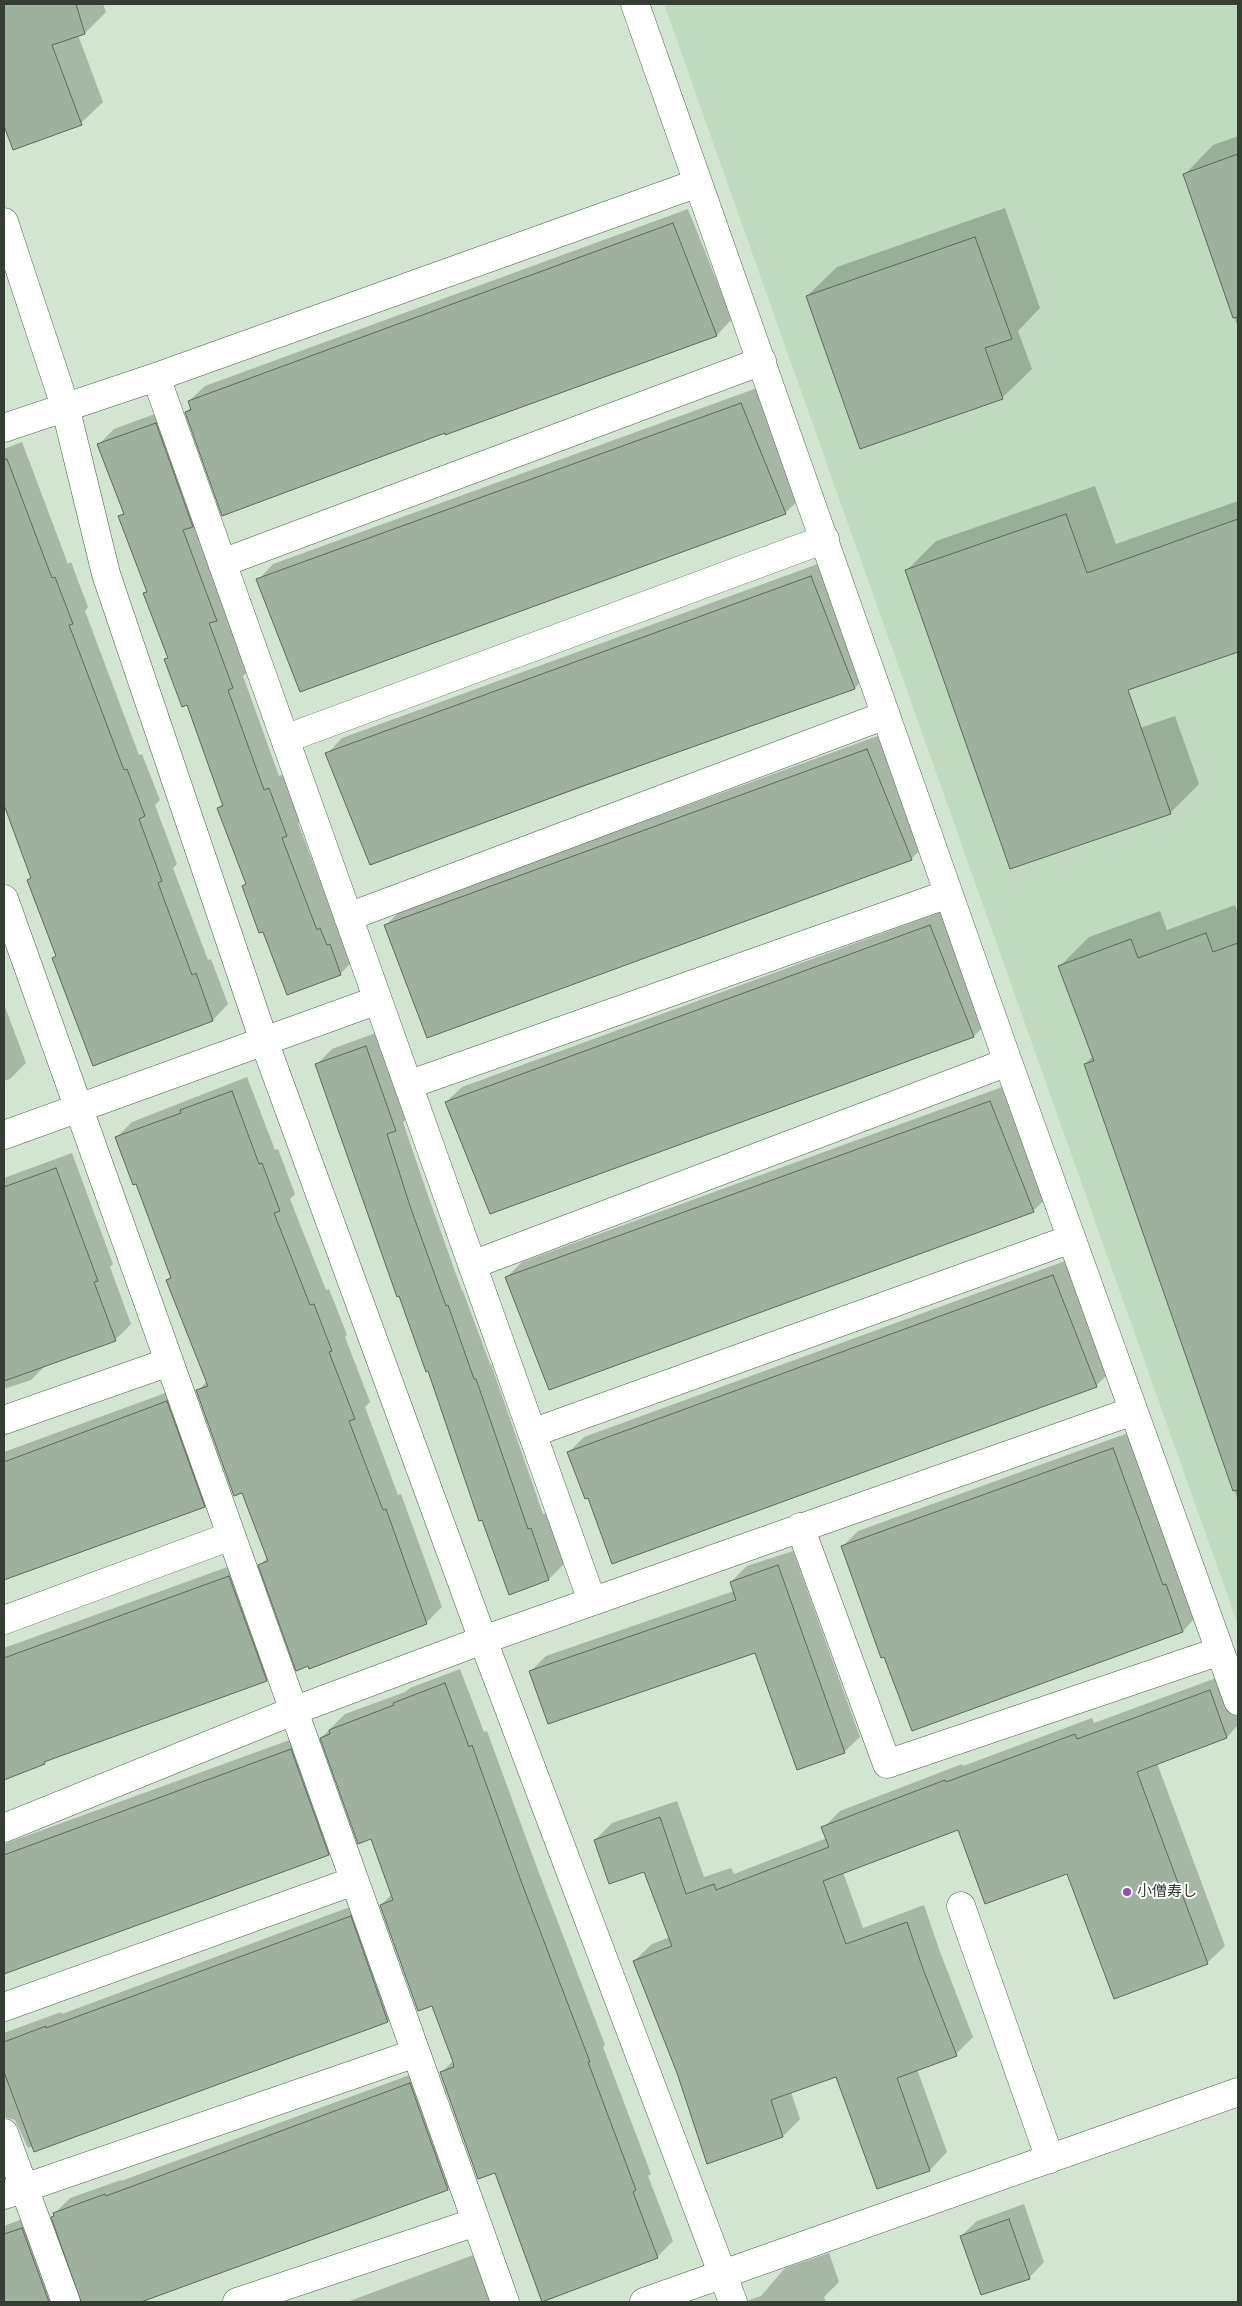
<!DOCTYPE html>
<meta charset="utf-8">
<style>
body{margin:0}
#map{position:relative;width:1242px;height:2306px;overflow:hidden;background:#d1e5d0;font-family:Figtree,sans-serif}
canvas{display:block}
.frame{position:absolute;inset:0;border:5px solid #353d34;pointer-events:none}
</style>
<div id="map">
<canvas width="1242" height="2306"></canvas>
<div class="frame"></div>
</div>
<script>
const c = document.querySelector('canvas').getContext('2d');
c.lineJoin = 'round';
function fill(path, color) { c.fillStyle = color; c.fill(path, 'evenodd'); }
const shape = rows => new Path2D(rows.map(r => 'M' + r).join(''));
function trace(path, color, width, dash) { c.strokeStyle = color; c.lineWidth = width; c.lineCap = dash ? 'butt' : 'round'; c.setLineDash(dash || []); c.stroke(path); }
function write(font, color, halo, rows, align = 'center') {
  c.font = font + ' Figtree,"Noto Sans JP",sans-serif'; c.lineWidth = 4; c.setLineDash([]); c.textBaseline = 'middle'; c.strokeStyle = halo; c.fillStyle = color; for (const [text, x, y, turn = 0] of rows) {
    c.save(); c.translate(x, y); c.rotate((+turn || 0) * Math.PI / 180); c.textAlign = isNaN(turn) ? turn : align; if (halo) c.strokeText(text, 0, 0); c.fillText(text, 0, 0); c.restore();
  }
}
const built = shape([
 [664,4,1238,4,1238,1625]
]);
const shadow = shape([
 [4,4,103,4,106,12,85,33,78,35,103,102,81,123,13,149,4,123],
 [1238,136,1238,328,1185,174,1213,145],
 [1005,208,1040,308,1018,331,1032,369,1002,398,807,296,837,267],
 [688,209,732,319,717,335,446,433,186,412,191,407,189,401,205,386],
 [757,388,801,498,785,513,258,580,273,564],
 [171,408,248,671,243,676,279,776,285,774,302,819,298,823,333,915,336,914,356,958,340,974,264,930,243,886,246,883,218,808,223,803,187,704,165,660,168,657,145,593,148,591,120,517,124,512,99,444,114,429],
 [22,442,68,564,71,562,88,607,85,611,139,755,142,754,160,800,155,805,177,864,173,868,208,960,211,959,228,1004,213,1020,94,1064,54,958,57,955,29,880,31,877,4,803,4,449],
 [1095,486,1116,544,1238,501,1238,650,1109,695,1122,734,1175,716,1199,784,1170,813,907,570,936,541],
 [826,561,870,672,855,688,371,864,327,754,342,738],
 [883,734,926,844,911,859,386,925,401,910],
 [1235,905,1238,914,1238,1501,1085,1064,1093,1056,1060,966,1089,937,1160,911,1167,930],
 [946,910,989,1021,974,1036,446,1102,462,1087],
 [4,1004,26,1063,10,1079,4,1081],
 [381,1031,411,1115,403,1122,426,1190,462,1291,463,1291,490,1364,491,1364,543,1514,547,1513,564,1564,549,1579,429,1370,317,1064,332,1049],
 [247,1077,275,1150,278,1149,295,1194,290,1199,326,1290,329,1289,347,1335,345,1337,370,1402,365,1407,398,1495,401,1494,442,1607,426,1623,260,1565,268,1557,243,1491,198,1391,207,1381,167,1280,172,1276,137,1182,116,1138,132,1122],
 [1005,1086,1049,1196,1033,1211,506,1278,522,1262],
 [72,1153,113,1264,110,1267,131,1324,116,1339,46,1365,31,1380,4,1389,4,1178],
 [1068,1260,1112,1370,1096,1386,589,1497,569,1452,584,1437],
 [182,1387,219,1490,204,1506,4,1580,4,1452],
 [1128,1433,1198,1615,1183,1631,912,1729,842,1547,858,1531],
 [793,1551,860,1737,844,1752,756,1651,530,1672,546,1656,734,1591,731,1582,747,1566],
 [244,1561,282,1665,266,1680,48,1759,44,1763,4,1778,4,1648],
 [460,1669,484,1732,487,1731,536,1865,605,2045,603,2047,651,2174,648,2176,673,2241,657,2257,495,2172,441,2073,453,2061,432,2004,381,1905,392,1894,371,1837,321,1738,345,1714,405,1692,410,1688],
 [1227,1674,1238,1705,1238,1725,1227,1737,1157,1763,1225,1946,1207,1963,1068,1872,959,1828,843,1872,863,1928,924,1905,940,1952,973,2037,956,2054,917,2069,947,2152,930,2170,878,2188,837,2076,791,2092,800,2119,783,2136,678,2073,634,1961,652,1944,670,1937,645,1870,595,1840,612,1823,677,1801,704,1877,731,1868,734,1874,827,1838,823,1828,840,1811,962,1764,963,1766,1092,1718,1094,1723],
 [306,1734,344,1838,328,1854,4,1973,4,1844],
 [366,1901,403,2006,388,2021,35,2150,33,2146,28,2148,15,2120,4,2117,12,2144,4,2153,4,2033,61,2012,62,2014],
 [426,2069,463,2173,448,2189,139,2302,80,2302,82,2302,82,2297,55,2213,70,2198,121,2180,121,2181],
 [1024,2204,1044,2262,1029,2278,961,2236,977,2221],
 [38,2213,79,2302,4,2302,4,2226],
 [829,2253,839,2282,824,2297,826,2302,744,2302,761,2296,785,2268],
 [476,2254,493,2300,490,2302,347,2302]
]);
const building = shape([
 [4,4,76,4,85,34,52,45,82,125,13,150,4,126,4,4],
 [1238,154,1238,317,1233,318,1183,174,1238,154],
 [673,223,717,336,445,435,445,433,222,516,185,412,191,410,188,401,673,223],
 [975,237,1012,339,985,348,1003,399,860,449,806,296,975,237],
 [741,403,786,514,300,692,256,579,741,403],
 [156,423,193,527,183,530,217,621,209,623,233,688,228,690,264,790,269,788,287,836,282,838,317,930,320,928,327,945,330,944,341,975,287,995,263,932,259,933,242,886,246,884,217,808,223,806,187,705,182,707,164,659,168,658,143,593,147,592,118,516,124,514,97,444,156,423],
 [4,459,7,459,52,578,55,577,73,624,69,625,124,770,127,769,145,816,139,819,162,881,158,883,192,975,196,973,213,1021,93,1066,52,958,56,956,27,880,31,878,4,805,4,459],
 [1066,514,1087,573,1238,519,1238,652,1128,690,1171,814,1010,869,905,570,1066,514],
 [811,576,855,689,583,786,370,865,325,753,811,576],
 [867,749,912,860,427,1038,384,925,867,749],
 [930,925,974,1037,490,1214,445,1102,930,925],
 [1206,933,1213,952,1238,943,1238,1490,1233,1491,1084,1064,1094,1061,1058,966,1131,939,1138,958,1206,933],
 [366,1046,396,1131,387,1134,410,1206,446,1306,448,1305,474,1379,476,1379,528,1529,531,1528,549,1580,509,1595,482,1520,479,1521,428,1371,426,1372,399,1296,397,1297,315,1064,366,1046],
 [232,1091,259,1164,262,1163,280,1211,274,1213,310,1305,314,1304,332,1351,329,1352,355,1419,349,1421,383,1510,386,1509,427,1624,309,1669,308,1666,296,1671,258,1565,268,1561,242,1493,234,1496,196,1390,208,1386,166,1280,171,1278,136,1184,133,1185,115,1137,181,1113,180,1110,232,1091],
 [990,1101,1034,1212,549,1390,505,1277,990,1101],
 [56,1168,98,1281,94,1282,116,1341,4,1381,4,1187,56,1168],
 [1053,1275,1097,1387,612,1564,588,1498,585,1499,567,1452,1053,1275],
 [167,1401,205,1507,4,1580,4,1462,167,1401],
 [1113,1448,1163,1585,1166,1584,1183,1632,912,1731,884,1657,881,1658,841,1546,1113,1448],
 [778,1565,845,1753,797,1770,755,1653,548,1724,529,1671,736,1600,730,1582,778,1565],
 [229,1576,267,1681,44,1762,45,1764,4,1780,4,1658,229,1576],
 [445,1683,469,1747,472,1745,521,1881,590,2062,588,2062,636,2190,633,2192,658,2258,542,2302,495,2173,478,2179,440,2072,454,2067,453,2062,432,2006,418,2011,380,1905,393,1900,371,1839,358,1844,320,1738,330,1734,329,1730,394,1705,393,1703,445,1683],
 [1210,1690,1227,1738,1137,1772,1208,1964,1114,1999,1067,1874,985,1904,958,1830,823,1881,846,1944,907,1922,923,1969,957,2056,897,2078,930,2171,877,2189,836,2077,771,2100,783,2137,707,2164,677,2073,633,1961,672,1946,644,1872,609,1884,594,1840,660,1817,686,1894,714,1884,716,1890,829,1847,821,1827,945,1780,946,1782,1075,1734,1077,1739,1210,1690],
 [291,1749,329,1855,4,1974,4,1855,291,1749],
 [351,1916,388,2022,34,2152,4,2072,4,2042,46,2026,46,2028,351,1916],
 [410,2083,448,2190,141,2302,81,2302,51,2217,54,2216,53,2213,105,2194,106,2196,410,2083],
 [1009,2219,1030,2279,981,2295,960,2236,1009,2219],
 [22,2228,49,2302,4,2302,4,2234,22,2228]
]);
const minor = shape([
 [635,4,1008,1062,1238,1701],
 [4,222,65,406,106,574,264,1041,483,1640,733,2302],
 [156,377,592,1601],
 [4,428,156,377,698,183],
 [222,563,762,361],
 [285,739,825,539],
 [4,899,505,2302],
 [348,917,886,715],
 [408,1085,948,894],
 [4,1135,378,1000],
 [472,1265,1008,1062],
 [4,1420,169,1362],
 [532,1433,1071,1239],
 [800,1527,887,1764,1220,1651],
 [4,1620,231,1536],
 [4,1828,293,1711,483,1640,1133,1411],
 [961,1906,1050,2159],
 [4,2007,354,1881],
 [4,2133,66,2302],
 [4,2195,416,2053],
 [237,2302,476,2222],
 [644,2302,1238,2092]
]);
const markers = [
 [1127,1892,5,"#944cbf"]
];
const poiNames = [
 ["小僧寿し",1137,1892]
];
fill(built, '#c0dac0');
fill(shadow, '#0003');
fill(building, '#9eb19e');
trace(building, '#596a59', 1);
trace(minor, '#4d5e4c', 29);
trace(minor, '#fff', 28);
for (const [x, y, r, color] of markers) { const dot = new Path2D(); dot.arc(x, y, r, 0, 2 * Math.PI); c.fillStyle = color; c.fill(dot); trace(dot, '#fff', 2); }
write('15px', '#353d34', '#fff', poiNames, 'left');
</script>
